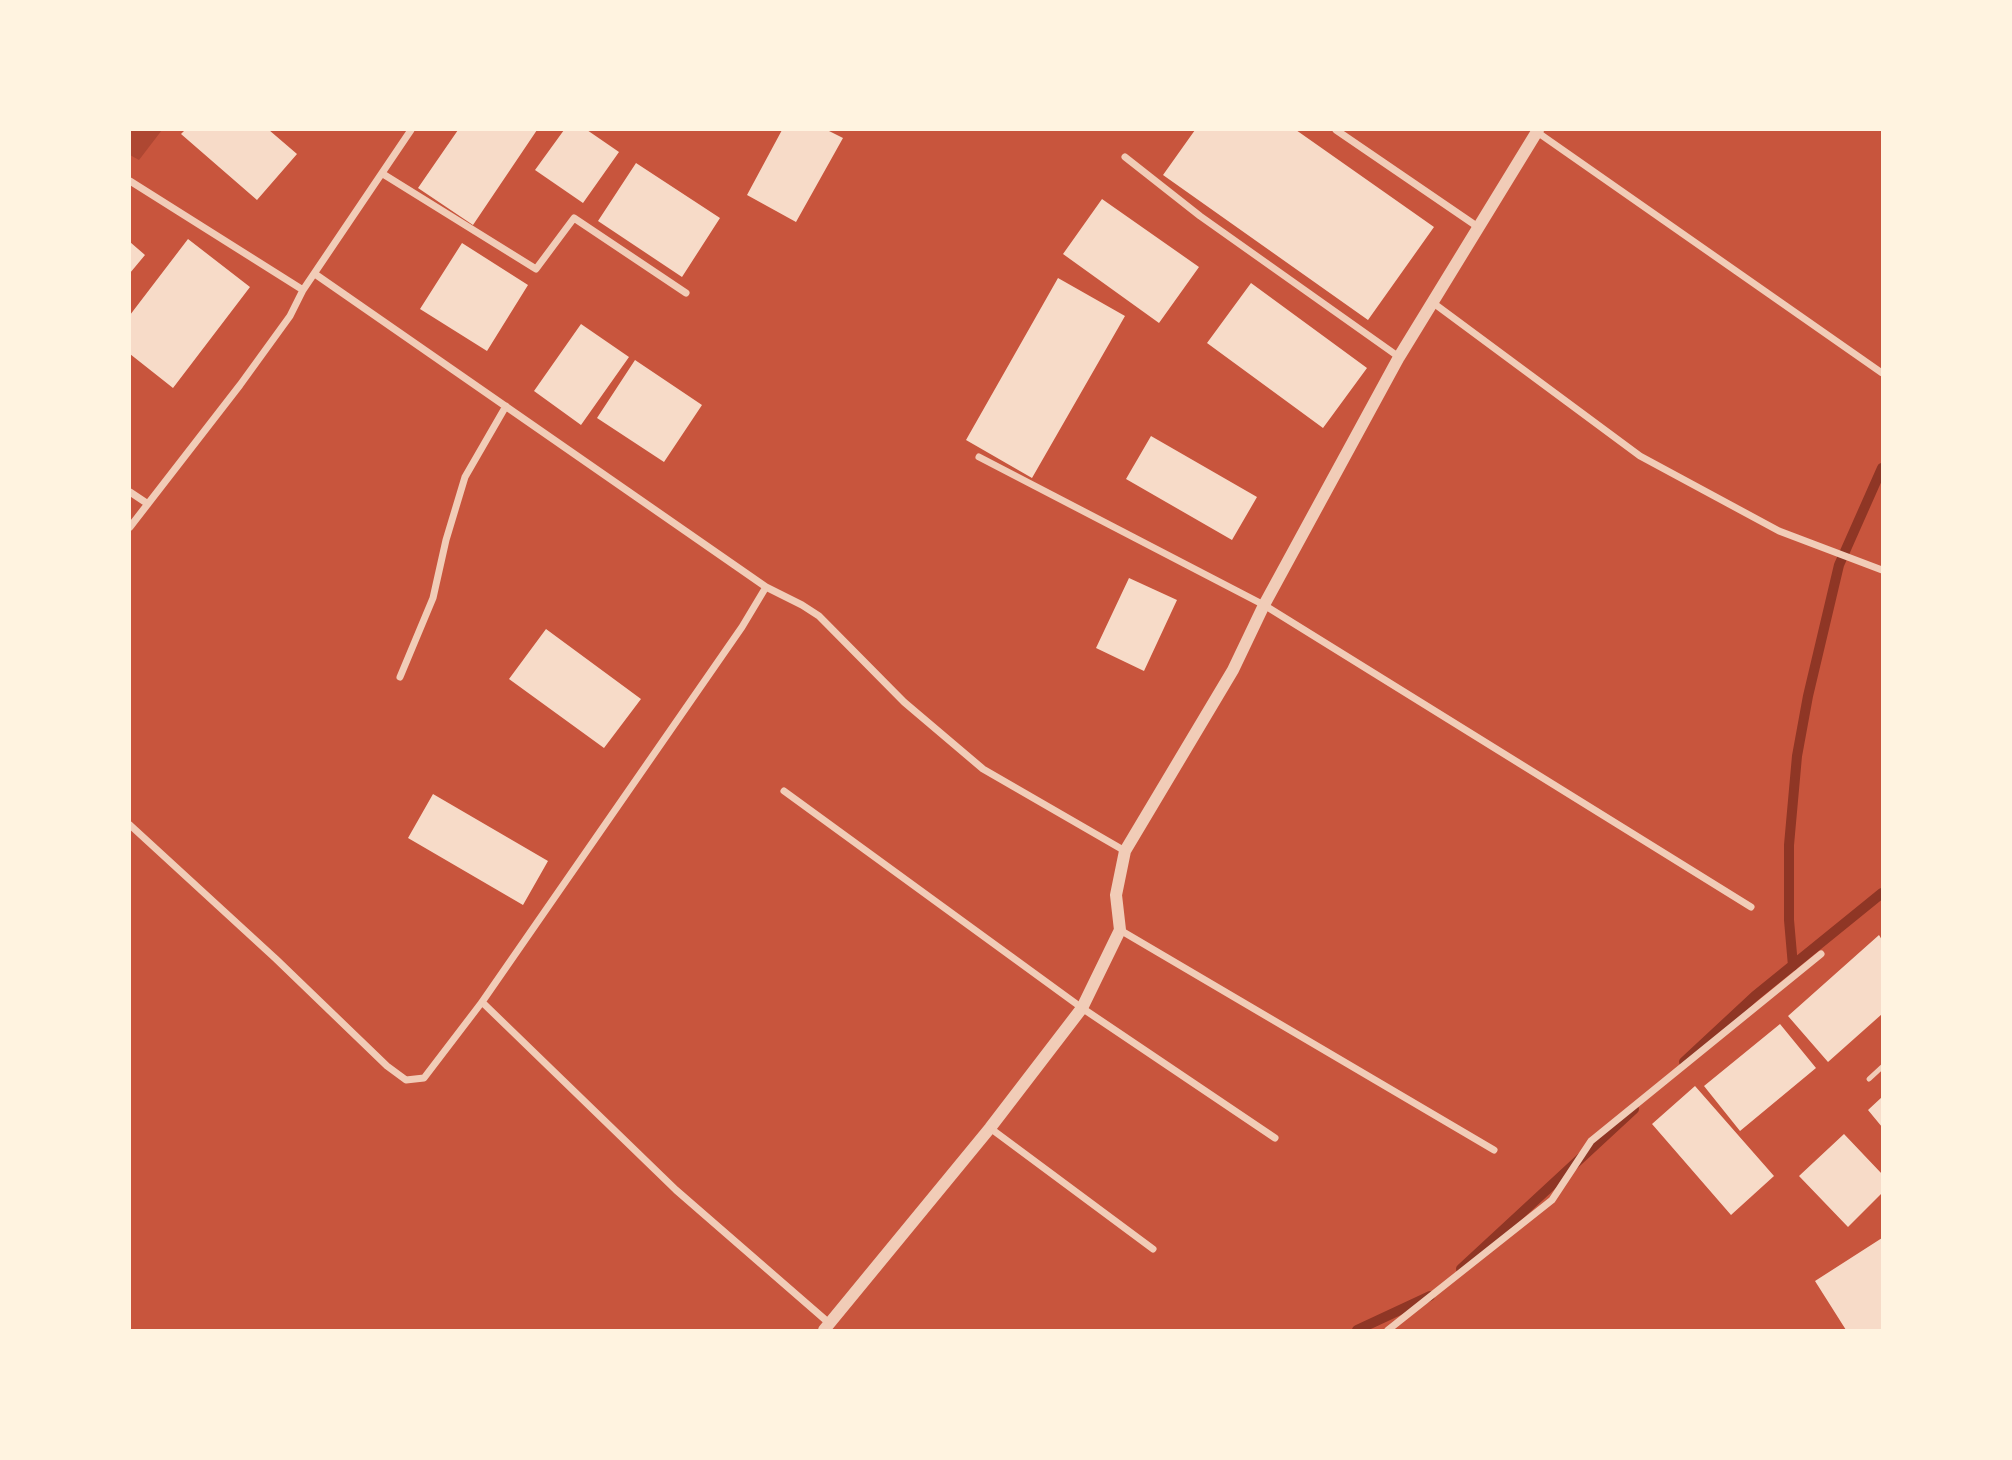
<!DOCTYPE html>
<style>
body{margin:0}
#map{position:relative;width:2012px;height:1460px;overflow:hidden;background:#c8553d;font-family:"Roboto Condensed",sans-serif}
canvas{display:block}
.frame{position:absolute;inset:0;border:131px solid #fff3e0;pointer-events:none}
</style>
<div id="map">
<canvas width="2012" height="1460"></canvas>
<div class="frame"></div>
</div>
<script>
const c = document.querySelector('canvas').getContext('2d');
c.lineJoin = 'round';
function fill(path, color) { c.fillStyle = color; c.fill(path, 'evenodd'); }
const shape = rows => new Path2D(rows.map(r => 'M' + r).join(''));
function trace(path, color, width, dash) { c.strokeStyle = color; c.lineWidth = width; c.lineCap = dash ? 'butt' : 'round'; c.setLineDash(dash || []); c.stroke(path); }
const green = shape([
 [130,130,162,130,139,160,130,155]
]);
const stream = shape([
 [1793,966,1789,920,1789,845,1797,756,1808,696,1839,565,1882,468],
 [1684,1062,1755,996,1882,893],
 [1461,1269,1634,1109],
 [1357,1330,1430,1296]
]);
const building = shape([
 [185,130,269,130,297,154,257,200,181,134],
 [458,130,537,130,473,225,418,188],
 [564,130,587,130,619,152,583,203,535,170],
 [782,130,827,130,843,138,796,222,747,195],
 [1195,130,1296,130,1434,227,1368,320,1163,175],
 [636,163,720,218,682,277,598,221],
 [1102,199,1199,267,1159,323,1063,254],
 [188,239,250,287,173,388,130,354,130,315],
 [130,242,145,255,130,273],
 [462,243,528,285,487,351,420,309],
 [1058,278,1125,316,1032,478,966,440],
 [1251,283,1367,368,1323,428,1207,343],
 [581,324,629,357,581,425,534,391],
 [635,360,702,405,664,462,597,418],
 [1151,436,1257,497,1232,540,1126,479],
 [1129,578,1177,600,1144,671,1096,648],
 [546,629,641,699,604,748,509,679],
 [433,794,548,861,523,905,408,838],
 [1879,935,1882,940,1882,1014,1828,1062,1788,1016],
 [1780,1024,1816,1068,1740,1131,1704,1086],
 [1695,1086,1774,1176,1731,1215,1652,1124],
 [1882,1097,1882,1127,1868,1110],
 [1844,1134,1882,1174,1882,1193,1848,1227,1799,1176],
 [1882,1238,1882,1329,1846,1330,1815,1281]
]);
const service = shape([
 [1869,1079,1882,1067]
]);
const minor = shape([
 [1336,130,1478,227],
 [1537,132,1882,373],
 [1125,157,1200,216,1399,357],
 [383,174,536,269,574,218,686,293],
 [130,181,303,290],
 [315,274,766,587,802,605,819,616,904,702,983,769,1125,851],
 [1432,302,1640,456,1779,531,1882,570],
 [979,457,1264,605,1751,907],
 [130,492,148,504],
 [130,527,240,385,290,316,303,290,411,130],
 [400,677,433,598,446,540,465,477,506,406],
 [784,791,1082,1008,1275,1138],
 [130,825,276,959,387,1066,406,1080,424,1078,482,1002,742,627,766,587],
 [1120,930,1494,1150],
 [482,1002,676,1190,829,1323],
 [990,1128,1153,1249],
 [1388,1330,1552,1200,1591,1141,1821,954]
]);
const tertiary = shape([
 [824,1330,990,1128,1082,1008,1120,930,1116,895,1125,851,1233,670,1264,605,1399,357,1538,130]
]);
fill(green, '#ae4732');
trace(stream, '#8f3625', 10);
fill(building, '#f7dbc8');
trace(service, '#f1ccb7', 5);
trace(minor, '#f1ccb7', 7);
trace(tertiary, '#f1ccb7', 12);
</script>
